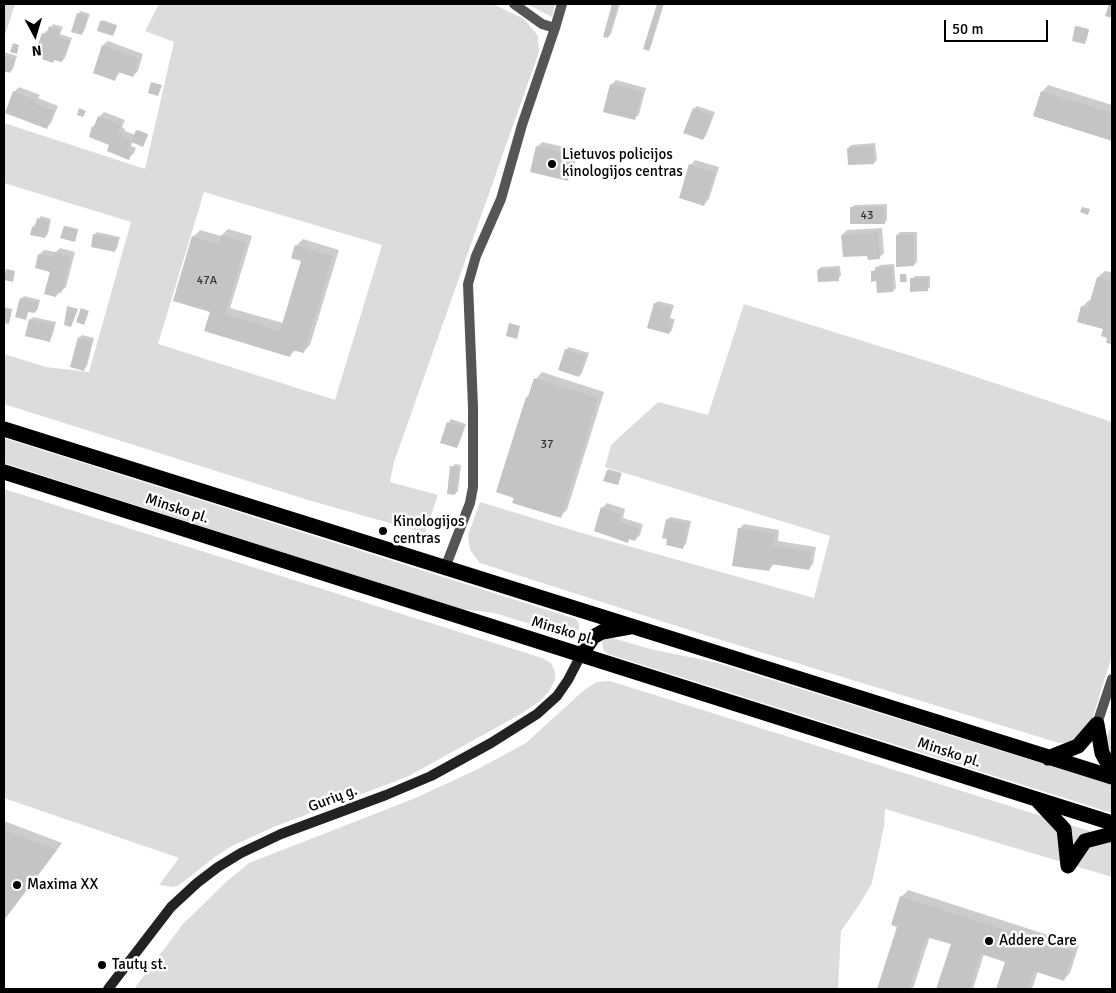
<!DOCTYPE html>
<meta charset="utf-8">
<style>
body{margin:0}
#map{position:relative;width:1116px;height:993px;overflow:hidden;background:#fff;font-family:Signika,sans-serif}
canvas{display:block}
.frame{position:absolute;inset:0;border:5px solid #000;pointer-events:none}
.north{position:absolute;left:10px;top:10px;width:50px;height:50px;-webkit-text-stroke:4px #fff;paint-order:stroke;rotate:174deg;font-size:14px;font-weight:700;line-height:20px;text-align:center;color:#000}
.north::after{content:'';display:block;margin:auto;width:18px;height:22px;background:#000;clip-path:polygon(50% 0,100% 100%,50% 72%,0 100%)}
.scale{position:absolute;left:944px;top:20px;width:104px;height:22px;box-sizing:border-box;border:2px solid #000;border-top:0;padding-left:6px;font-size:15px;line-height:18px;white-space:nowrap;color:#000;-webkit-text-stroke:4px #fff;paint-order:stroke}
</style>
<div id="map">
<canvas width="1116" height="993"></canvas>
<div class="frame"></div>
<div class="north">N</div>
<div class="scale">50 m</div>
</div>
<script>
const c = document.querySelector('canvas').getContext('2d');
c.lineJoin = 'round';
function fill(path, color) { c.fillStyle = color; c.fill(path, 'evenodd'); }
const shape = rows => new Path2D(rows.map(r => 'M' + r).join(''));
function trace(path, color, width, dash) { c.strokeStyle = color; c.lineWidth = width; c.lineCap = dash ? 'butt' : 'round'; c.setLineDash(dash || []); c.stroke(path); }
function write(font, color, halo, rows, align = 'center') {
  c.font = font + ' Signika,sans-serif'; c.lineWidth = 5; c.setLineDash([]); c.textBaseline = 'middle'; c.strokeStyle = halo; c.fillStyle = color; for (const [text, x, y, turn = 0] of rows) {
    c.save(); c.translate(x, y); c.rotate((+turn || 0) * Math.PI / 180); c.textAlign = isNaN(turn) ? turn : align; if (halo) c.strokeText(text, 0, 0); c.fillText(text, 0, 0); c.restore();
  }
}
const green = shape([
 [4,4,15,4,4,38],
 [159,4,493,4,524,19,538,36,539,52,394,462,390,482,438,495,425,533,308,500,4,404,4,354,46,367,89,372,131,222,4,183,4,123,145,169,174,42,145,31],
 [204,192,382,245,335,400,158,344],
 [527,4,555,4,552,17],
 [744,304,940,365,1112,422,1112,656,1089,729,1082,738,1067,743,1059,743,708,636,480,563,470,550,468,535,480,502,585,534,814,598,830,536,605,467,611,445,658,402,708,415],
 [4,438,576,619,579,624,579,629,576,633,571,635,564,634,494,613,460,609,4,463],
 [4,489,542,658,551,663,555,672,555,680,549,691,540,701,519,715,407,777,276,826,232,846,215,857,178,886,172,887,159,885,179,858,4,798],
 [609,637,654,650,714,662,1112,785,1112,813,608,654,604,651,602,644,603,639],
 [610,681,1112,838,1112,877,885,809,884,826,872,883,859,905,841,931,838,989,134,989,183,924,226,882,249,863,413,799,476,770,526,743,584,690,597,682],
 [1111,727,1112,727,1112,757,1103,744]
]);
const shadow = shape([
 [613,4,620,4,611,34,608,37,604,36],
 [658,4,664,4,651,46,648,49,645,48],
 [81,11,90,14,84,31,81,34,78,14],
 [102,20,117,25,114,33,98,30],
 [53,24,63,27,60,34,72,38,65,58,62,61,55,59,52,62,45,55,37,52,43,34,46,31,49,32],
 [1078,26,1089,29,1086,41,1077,27],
 [108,41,143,54,138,71,133,76,120,72,115,79,94,72,103,45],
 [4,52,17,56,13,69,10,72,4,70],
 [616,80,646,88,639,114,634,119,611,85],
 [1048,85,1112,105,1112,139,1035,115,1042,92],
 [19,87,40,95,38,98,58,106,51,123,47,127,14,92],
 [697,106,715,112,706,136,703,139,694,109],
 [104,112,125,120,122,127,125,129,125,131,135,135,138,130,148,134,143,144,133,141,131,146,136,148,134,153,129,158,91,131,99,117],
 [542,142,578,150,572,175,567,180,537,147],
 [875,143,877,160,874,163,848,148,851,145],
 [695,160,719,167,709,199,704,204,691,165],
 [887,204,887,220,884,223,851,208,854,205],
 [41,216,51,219,48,234,45,237,33,227],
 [66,226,78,229,75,240,65,227],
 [882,228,884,253,879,258,842,235,847,230],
 [228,229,252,236,230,308,283,323,302,260,296,246,303,239,339,250,310,345,303,352,296,350,290,355,211,311,175,300,194,236,200,230,221,236],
 [97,232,120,237,117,248,114,251,94,235],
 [900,232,917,232,917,262,914,265,897,235],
 [60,248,75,252,66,287,56,296,52,271,40,254,44,250,56,252],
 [894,264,896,288,893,291,877,280,872,272,880,265],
 [840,266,841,276,838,279,818,270,821,267],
 [1105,271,1112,272,1112,343,1107,342,1109,337,1105,328,1082,307,1089,300,1091,301,1098,277],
 [915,276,930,276,930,287,927,290,912,279],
 [24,296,40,300,38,309,35,312,29,311,25,318,21,299],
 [658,301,674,305,670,318,675,319,672,330,669,333,655,304],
 [4,307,12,309,9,322,4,322],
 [33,317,56,322,52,337,49,340,30,320],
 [82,335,94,338,87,366,84,369,79,338],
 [569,347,589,353,582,373,579,376,566,350],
 [542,372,604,392,567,510,560,516,527,397,531,393,536,379],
 [451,419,466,424,459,444,456,447,442,442,449,422],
 [455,464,461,465,458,491,455,494,452,467],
 [609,469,622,473,618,484,608,470],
 [607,503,625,509,623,518,643,524,640,535,635,540,630,538,627,541,602,508],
 [670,517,691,521,686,544,683,547,667,520],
 [744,524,779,530,778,541,816,547,813,564,809,569,774,564,769,570,739,529],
 [4,821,62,843,4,920],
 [908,890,1079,945,1070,973,1064,979,1038,971,1032,989,997,989,1006,961,984,954,973,989,937,989,952,944,930,936,913,989,878,989,899,926,901,897]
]);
const building = shape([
 [612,4,618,4,608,38,603,37],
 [657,4,663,4,649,51,643,49],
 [1109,4,1112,4,1112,18,1105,16],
 [77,13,88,17,82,35,71,32],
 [100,21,117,26,113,36,97,31],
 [49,26,61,30,58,37,70,41,62,62,54,60,53,63,42,59,43,56,35,53,42,33,46,35],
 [1075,26,1089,30,1085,44,1072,41],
 [13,43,19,45,17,54,10,52],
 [102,45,139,59,133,77,118,72,115,81,93,73],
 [4,56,15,59,10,73,4,71],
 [151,82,162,85,158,96,148,93],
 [610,84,642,92,635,120,603,112],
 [13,91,36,100,34,103,54,111,47,129,5,113],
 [1041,91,1112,113,1112,141,1033,116],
 [79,108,86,111,83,117,77,115],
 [693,108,712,115,703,140,683,133],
 [98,116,121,125,118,132,122,134,121,136,131,140,127,150,132,152,129,160,107,151,109,145,89,137,92,126,94,127],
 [136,130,148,135,143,147,131,142],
 [536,146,574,155,568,181,530,172],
 [873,146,874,164,848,165,847,148],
 [689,164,715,172,704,206,679,198],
 [850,207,884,207,885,224,850,224],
 [1082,207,1090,209,1088,215,1080,212],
 [37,218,49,222,45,238,30,235,32,227,35,227],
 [64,226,78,230,75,242,60,238],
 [878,232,880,259,868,260,867,256,843,257,841,235],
 [93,234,118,239,115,252,91,247],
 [221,235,246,243,225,314,280,331,301,261,291,258,295,245,333,256,304,353,292,350,290,357,204,331,210,312,173,301,192,236,218,244],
 [896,235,914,235,914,266,896,267],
 [54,252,71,257,61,293,57,292,56,297,44,294,50,272,35,268,38,254,53,257],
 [892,266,893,292,877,293,876,281,871,282,871,271,876,271,875,267],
 [838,268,839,281,818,282,817,270],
 [6,269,15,271,13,282,4,280],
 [900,274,906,274,907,282,900,282],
 [1097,277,1109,280,1110,278,1112,279,1112,344,1106,343,1107,338,1101,336,1103,329,1077,322,1081,306,1088,308],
 [910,278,928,278,928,291,910,292],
 [20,298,38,303,35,313,28,312,26,320,15,317],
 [654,303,672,308,668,321,673,322,669,334,647,328],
 [67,306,78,309,71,327,64,325],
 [4,308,12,309,9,324,4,323],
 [81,308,89,311,84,325,76,322],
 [29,319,53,325,50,342,25,336],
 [509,323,520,326,517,339,506,336],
 [78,337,92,341,84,371,70,367],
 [565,349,586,356,579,377,558,370],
 [534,378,598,398,561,518,512,503,514,498,496,492,526,397,528,397],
 [447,422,464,427,457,448,440,443],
 [450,466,459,468,455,495,447,494],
 [607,470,621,474,618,485,603,481],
 [601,507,621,514,619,522,639,528,635,541,629,539,628,543,594,531],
 [666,519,688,524,683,549,666,545,667,539,662,538],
 [738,528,775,534,773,546,812,552,809,570,771,564,769,571,732,566],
 [4,830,57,850,4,920],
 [900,896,1074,952,1064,981,1034,971,1028,989,996,989,1005,962,981,954,970,989,936,989,951,944,926,937,909,989,877,989,897,927,891,925]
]);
const street = shape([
 [514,4,542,24,555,28],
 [445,568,470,503,473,487,473,407,468,284,476,256,501,199,522,125,555,28,562,4],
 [1097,724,1112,679]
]);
const secondary = shape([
 [108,989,171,907,197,883,218,867,241,853,281,834,386,795,431,776,491,743,537,714,557,696,568,680,581,655]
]);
const highway = shape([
 [4,429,1112,777],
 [4,472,1112,823],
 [581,655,593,637,602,632,630,627],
 [1048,758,1078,746,1097,724,1102,753,1112,771],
 [1037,800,1064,829,1068,866,1085,841,1112,834]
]);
const markers = [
 [552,164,5,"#000"],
 [383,531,5,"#000"],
 [17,885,5,"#000"],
 [989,941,5,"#000"],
 [102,965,5,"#000"]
];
const numberNames = [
 ["43",867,216],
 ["47A",207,281],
 ["37",547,445]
];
const poiNames = [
 ["Lietuvos policijos",562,155],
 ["kinologijos centras",562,172],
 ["Kinologijos",393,522],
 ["centras",393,539],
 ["Maxima XX",27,885],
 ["Addere Care",999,941],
 ["Tautų st.",112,965]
];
const streetNames = [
 ["Minsko pl.",177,509,18],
 ["Minsko pl.",563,631,17],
 ["Minsko pl.",949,753,18],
 ["Gurių g.",333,799,-21]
];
fill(green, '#dcdcdc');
fill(shadow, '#0003');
fill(building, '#c4c4c4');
trace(street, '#555', 10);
trace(secondary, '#222', 10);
trace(highway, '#000', 15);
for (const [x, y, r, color] of markers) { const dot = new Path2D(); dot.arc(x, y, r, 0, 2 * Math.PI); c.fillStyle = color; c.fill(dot); trace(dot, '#fff', 2); }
write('12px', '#313131', null, numberNames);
write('15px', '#000', '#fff', poiNames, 'left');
write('15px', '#000', '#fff', streetNames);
</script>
